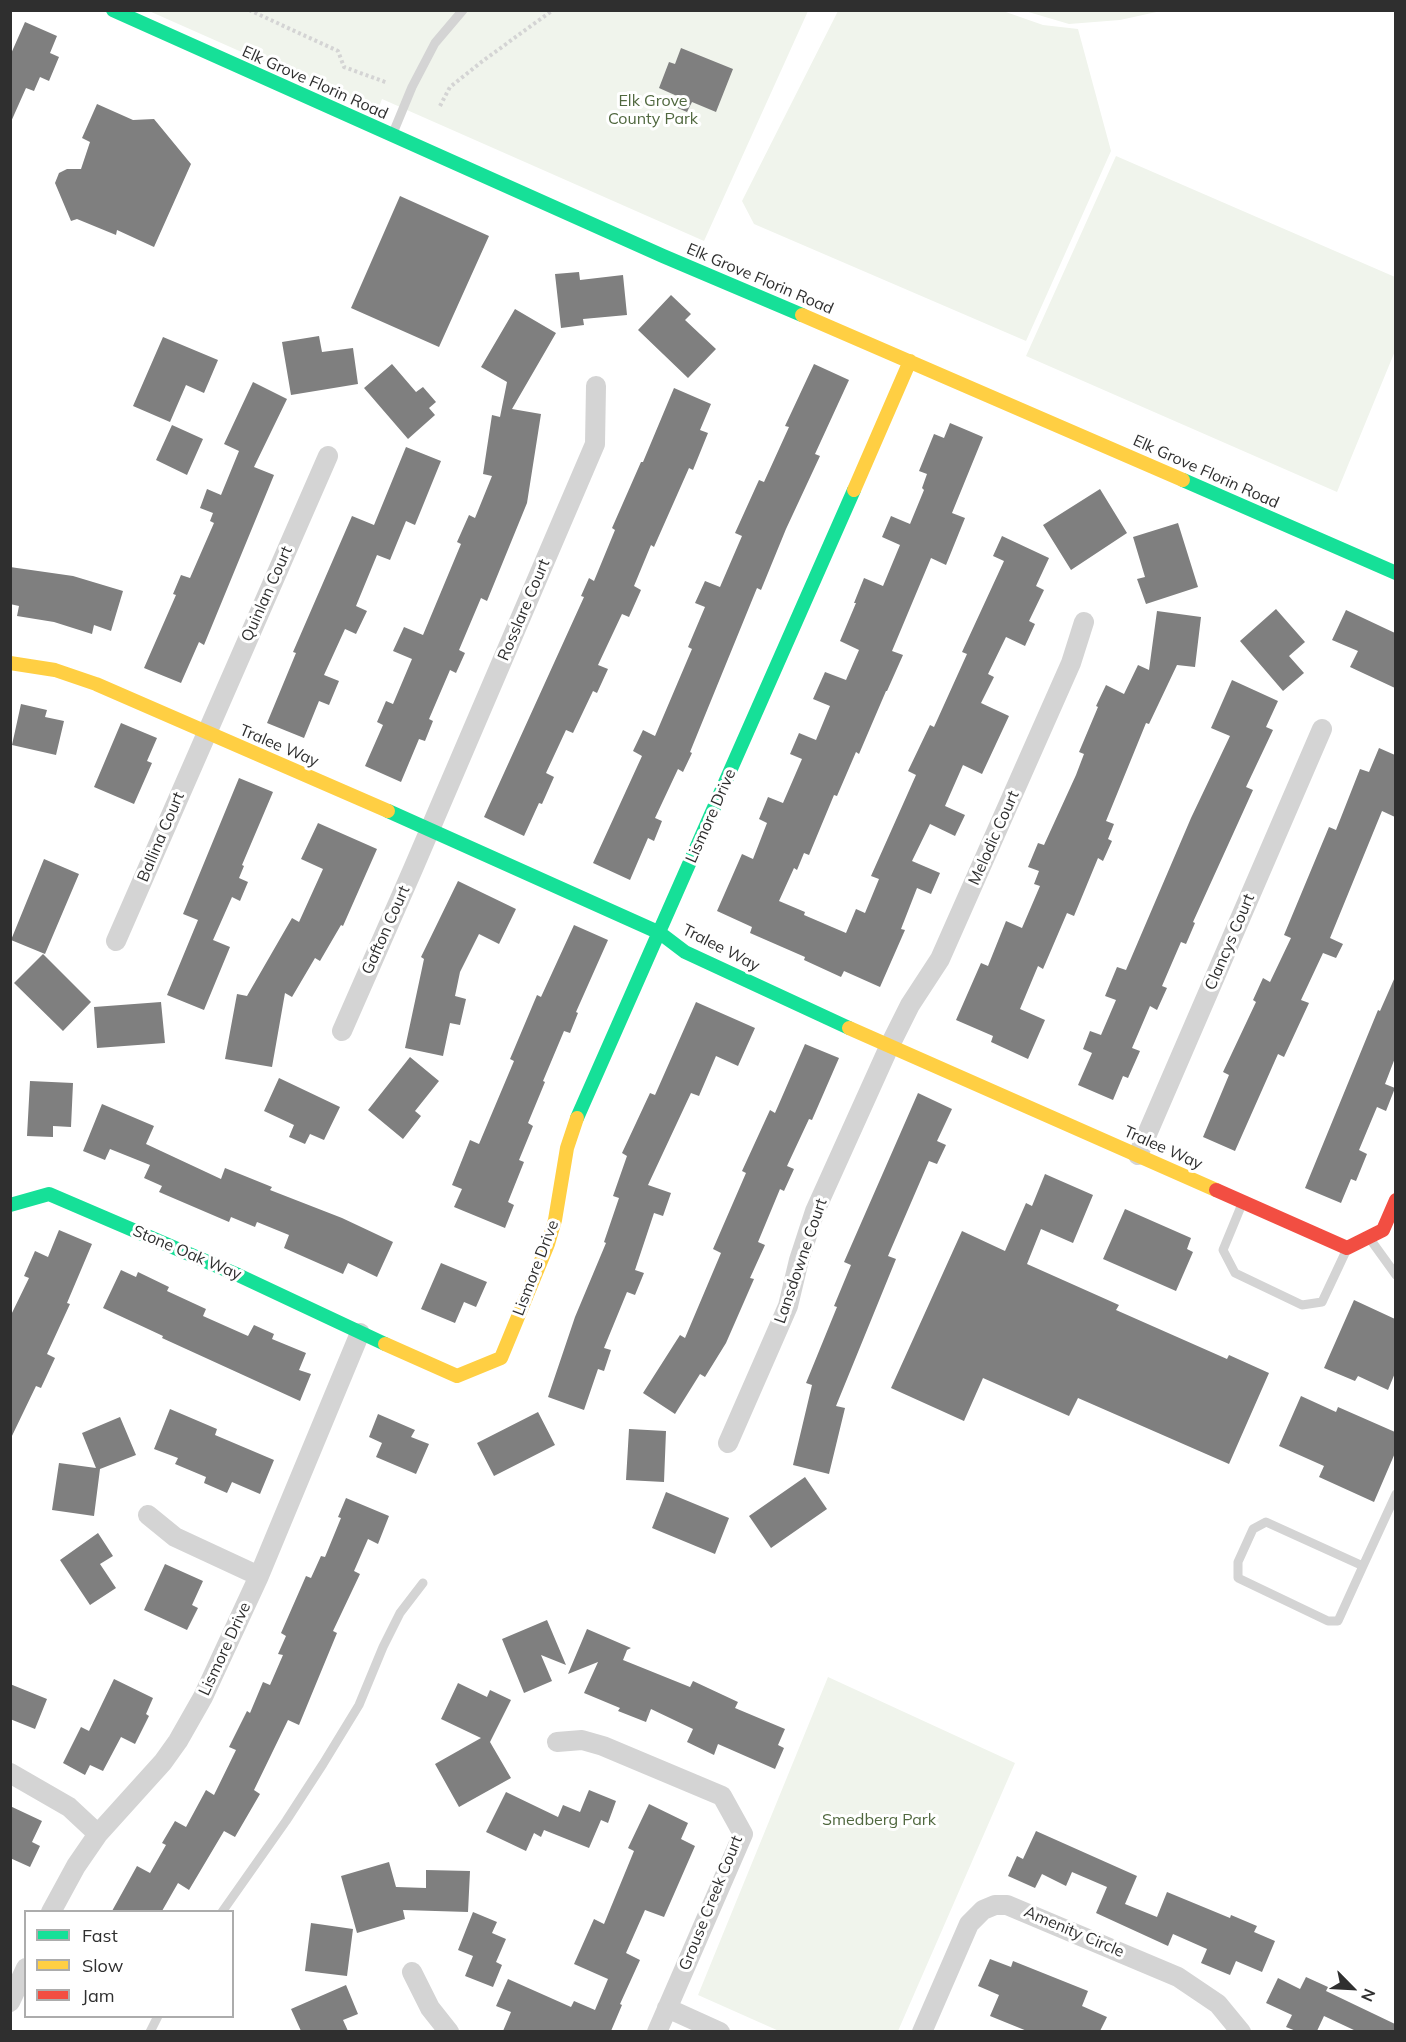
<!DOCTYPE html>
<style>
body{margin:0}
#map{position:relative;width:1406px;height:2042px;overflow:hidden;background:#fff;font-family:Mulish,sans-serif}
canvas{display:block}
.frame{position:absolute;inset:0;border:12px solid #2f2f2f;pointer-events:none}
.legend{position:absolute;left:24px;top:1910px;width:210px;height:108px;box-sizing:border-box;background:#fff;border:2px solid #acacac;margin:0;padding:8px 10px;list-style:none;font-size:18px;color:#2f2f2f}
.legend li{display:flex;align-items:center;gap:12px;height:30px}
.legend b{width:30px;border:2px solid #acacac}
.north{position:absolute;left:1322px;top:1958px;width:60px;height:60px;-webkit-text-stroke:4px #fff;paint-order:stroke;rotate:114deg;font-size:16px;font-weight:700;line-height:24px;text-align:center;color:#2f2f2f}
.north::after{content:'';display:block;margin:auto;width:21px;height:27px;background:#2f2f2f;clip-path:polygon(50% 0,100% 100%,50% 72%,0 100%)}
</style>
<div id="map">
<canvas width="1406" height="2042"></canvas>
<div class="frame"></div>
<ul class="legend">
<li><b style="height:8px;background:#16e098"></b>Fast</li>
<li><b style="height:8px;background:#ffcf43"></b>Slow</li>
<li><b style="height:8px;background:#f24e42"></b>Jam</li>
</ul>
<div class="north">N</div>
</div>
<script>
const c = document.querySelector('canvas').getContext('2d');
c.lineJoin = 'round';
function fill(path, color) { c.fillStyle = color; c.fill(path, 'evenodd'); }
const shape = rows => new Path2D(rows.map(r => 'M' + r).join(''));
function trace(path, color, width, dash) { c.strokeStyle = color; c.lineWidth = width; c.lineCap = dash ? 'butt' : 'round'; c.setLineDash(dash || []); c.stroke(path); }
function write(font, color, halo, rows, align = 'center') {
  c.font = font + ' Mulish,sans-serif'; c.lineWidth = 6; c.setLineDash([]); c.textBaseline = 'middle'; c.strokeStyle = halo; c.fillStyle = color; for (const [text, x, y, turn = 0] of rows) {
    c.save(); c.translate(x, y); c.rotate((+turn || 0) * Math.PI / 180); c.textAlign = isNaN(turn) ? turn : align; if (halo) c.strokeText(text, 0, 0); c.fillText(text, 0, 0); c.restore();
  }
}
const green = shape([
 [149,11,808,11,704,241,382,99,377,112],
 [838,11,1003,11,1043,25,1078,29,1111,151,1026,341,754,224,742,201],
 [1025,11,1161,11,1120,20,1069,24],
 [1116,156,1395,277,1395,351,1337,492,1026,356],
 [828,1677,1015,1763,898,2031,779,2031,698,1995]
]);
const building = shape([
 [25,22,57,36,50,53,59,57,49,81,40,77,34,91,26,88,10,124,10,56],
 [681,48,733,69,716,112,692,102,687,112,673,106,677,96,659,88,669,62,675,64],
 [97,104,133,120,154,119,191,164,154,247,117,230,116,235,77,219,71,221,55,183,59,173,67,169,81,169,90,142,82,138],
 [400,196,489,236,439,347,351,308],
 [579,272,580,280,623,275,627,315,583,319,584,325,561,328,555,274],
 [671,295,691,314,685,320,716,349,688,378,638,330],
 [515,309,556,333,512,409,541,414,527,503,487,601,481,598,459,650,465,653,456,673,450,670,429,719,433,721,425,741,419,739,401,782,365,766,383,725,377,722,386,701,393,704,412,659,393,651,404,627,423,635,461,544,457,542,469,515,475,518,492,476,483,474,492,415,500,417,507,382,481,367],
 [319,336,322,352,353,348,358,384,291,395,282,342],
 [163,337,218,360,204,393,186,385,170,422,133,406],
 [392,364,416,392,423,387,436,402,429,408,435,415,408,439,364,388],
 [814,364,849,380,815,454,820,456,786,529,761,590,757,588,690,752,692,753,683,772,678,769,655,818,662,821,654,841,648,838,630,880,593,863,642,756,633,751,643,730,655,736,692,649,688,647,705,607,695,603,705,581,720,587,742,536,735,533,759,480,764,482,789,427,785,426],
 [253,382,287,399,254,467,274,475,204,645,199,642,181,683,144,668,176,595,173,594,181,575,190,578,214,523,210,521,213,513,200,508,207,489,221,495,239,451,224,444],
 [674,388,711,404,700,430,708,433,693,470,689,468,654,547,651,545,634,586,641,590,629,617,622,614,598,665,608,669,597,693,593,691,573,733,566,730,546,773,554,777,542,804,539,803,524,836,484,817,584,597,581,596,589,578,594,581,615,530,612,528,641,462,643,462],
 [950,423,983,437,952,513,965,518,946,565,931,558,892,651,903,655,887,691,886,691,859,754,856,752,837,796,834,795,809,855,804,853,797,870,794,868,779,901,805,912,804,915,846,933,856,909,865,913,879,879,871,876,916,775,908,771,930,725,934,727,967,654,962,652,1004,561,993,556,1002,536,1049,558,1036,586,1044,590,1029,621,1035,624,1025,646,1006,637,988,674,994,677,981,703,1009,716,982,774,963,765,945,806,965,815,955,836,930,824,912,861,940,873,931,894,917,888,901,929,905,930,880,987,844,971,841,977,804,960,805,957,750,933,752,927,717,911,742,854,753,859,767,823,759,819,768,797,783,803,802,759,790,754,799,733,816,740,830,706,813,699,825,672,846,680,859,650,840,641,856,603,854,603,864,578,883,586,900,545,882,537,891,516,910,524,924,490,922,488,927,474,919,471,934,434,944,438],
 [172,425,203,439,187,475,156,460],
 [406,447,441,461,415,525,406,521,390,560,377,555,356,606,367,611,356,634,345,629,324,675,339,681,329,705,319,701,304,738,267,723,296,653,293,652,352,516,374,525],
 [1100,489,1127,533,1071,570,1043,525],
 [1178,523,1198,587,1146,604,1137,579,1145,577,1133,537],
 [10,567,73,576,123,591,111,631,94,625,92,634,54,622,17,616,19,606,10,604],
 [1276,609,1305,642,1289,656,1304,673,1283,691,1240,641],
 [1346,610,1395,633,1395,688,1350,667,1358,651,1332,640],
 [1157,611,1201,617,1195,667,1177,665,1149,724,1146,723,1106,821,1114,824,1108,839,1112,841,1103,861,1098,858,1074,916,1067,913,1043,969,1038,966,1020,1009,1045,1020,1028,1059,991,1042,993,1036,956,1020,981,963,988,966,1006,921,1022,928,1040,886,1034,884,1039,871,1028,867,1038,843,1044,845,1076,775,1084,754,1079,752,1098,707,1096,706,1106,685,1124,694,1138,665,1149,670],
 [1232,680,1278,701,1266,727,1273,730,1246,787,1253,790,1193,922,1195,923,1186,944,1181,942,1162,986,1167,988,1157,1010,1150,1006,1132,1048,1140,1051,1128,1078,1123,1076,1113,1100,1078,1085,1092,1053,1083,1049,1090,1031,1101,1035,1116,1000,1105,996,1117,967,1126,970,1191,818,1230,736,1211,728],
 [21,704,47,710,45,717,64,721,56,755,12,745],
 [121,723,157,738,147,761,152,763,134,804,94,787],
 [1379,748,1395,755,1395,817,1382,811,1330,938,1343,944,1336,958,1323,953,1301,1000,1309,1003,1284,1057,1278,1054,1235,1151,1203,1137,1229,1075,1223,1072,1256,1002,1253,1000,1263,978,1270,982,1291,938,1284,935,1329,827,1336,830,1360,769,1369,772],
 [239,778,273,792,242,865,244,866,239,878,248,882,240,901,232,897,213,940,230,947,204,1010,167,995,198,920,183,914],
 [318,823,377,849,343,926,341,925,320,961,315,958,292,997,285,993,272,1067,225,1059,237,994,247,996,292,918,299,922,323,869,301,859],
 [44,859,79,874,45,954,11,940],
 [458,881,516,909,499,944,479,934,460,972,455,996,466,999,460,1025,450,1023,443,1056,405,1048,424,959,421,957],
 [574,925,608,940,576,1012,578,1013,570,1033,564,1031,543,1081,545,1082,528,1123,533,1126,519,1160,524,1162,508,1202,514,1205,505,1228,454,1207,462,1189,452,1185,470,1140,479,1144,514,1061,510,1059,537,995,541,997],
 [43,954,91,1002,63,1031,14,983],
 [1395,977,1395,1058,1385,1084,1395,1088,1386,1111,1377,1107,1359,1150,1367,1154,1356,1181,1351,1179,1341,1203,1305,1188,1378,1010,1380,1011],
 [161,1002,165,1043,97,1048,94,1007],
 [696,1002,755,1028,738,1066,716,1056,699,1096,691,1093,648,1185,671,1193,663,1216,654,1213,635,1270,644,1273,635,1295,627,1292,604,1348,611,1350,604,1371,598,1369,584,1410,548,1397,575,1317,606,1243,604,1242,619,1198,613,1196,627,1156,622,1153,650,1093,655,1095],
 [805,1044,839,1058,812,1120,809,1119,787,1166,794,1169,784,1191,780,1189,758,1242,765,1245,750,1278,754,1279,726,1343,705,1377,700,1374,675,1414,643,1393,680,1335,685,1338,721,1253,713,1249,746,1173,742,1171,770,1110,775,1113],
 [410,1057,439,1081,415,1111,421,1116,403,1139,368,1110],
 [279,1078,340,1107,324,1140,310,1134,305,1144,289,1137,294,1125,264,1111],
 [30,1081,73,1083,71,1127,53,1126,53,1137,27,1136],
 [918,1093,952,1109,937,1141,946,1145,937,1164,929,1161,888,1256,896,1259,836,1406,845,1408,829,1474,793,1465,812,1385,806,1383,837,1307,834,1306,851,1265,844,1262],
 [102,1104,154,1126,146,1144,221,1179,225,1168,272,1187,270,1190,342,1218,393,1242,377,1277,348,1263,343,1274,284,1248,289,1235,257,1222,255,1227,231,1217,229,1222,159,1192,162,1186,144,1178,150,1165,110,1149,105,1160,83,1151],
 [1045,1174,1093,1195,1073,1243,1041,1229,1027,1264,1119,1305,1116,1310,1227,1359,1229,1355,1269,1373,1229,1464,1078,1398,1069,1416,983,1378,964,1421,891,1388,962,1231,1005,1251,1026,1203,1032,1206],
 [1125,1209,1191,1238,1187,1249,1193,1252,1176,1291,1103,1259],
 [59,1230,92,1244,67,1303,70,1304,47,1354,55,1358,41,1388,36,1386,10,1440,10,1317,29,1278,24,1276,35,1251,48,1257],
 [441,1263,487,1282,476,1307,464,1302,455,1323,421,1309],
 [121,1270,136,1277,138,1272,169,1287,167,1291,206,1309,203,1316,248,1336,254,1325,274,1334,272,1339,306,1353,299,1370,311,1374,300,1401,162,1338,163,1336,103,1308],
 [1354,1300,1395,1319,1395,1373,1388,1390,1358,1376,1355,1381,1324,1368],
 [1301,1396,1336,1412,1338,1407,1395,1432,1395,1453,1374,1502,1319,1477,1324,1466,1279,1446],
 [170,1409,217,1429,215,1435,274,1460,260,1494,232,1482,227,1493,204,1483,206,1477,175,1464,178,1458,154,1449],
 [538,1412,555,1445,494,1476,477,1443],
 [378,1414,415,1430,411,1437,429,1444,416,1474,376,1457,382,1443,369,1437],
 [120,1417,136,1455,100,1469,94,1516,52,1510,59,1463,96,1468,82,1433],
 [629,1429,666,1431,664,1482,626,1480],
 [805,1477,827,1509,771,1548,749,1516],
 [666,1492,729,1518,715,1554,652,1528],
 [346,1498,389,1516,378,1544,368,1539,354,1571,360,1574,333,1631,337,1633,299,1725,288,1720,254,1790,260,1794,235,1837,224,1831,189,1890,178,1883,162,1911,112,1911,137,1866,150,1873,166,1845,162,1843,175,1821,186,1827,206,1790,214,1795,236,1750,229,1747,247,1711,250,1713,263,1682,270,1685,283,1655,278,1654,286,1636,281,1633,306,1576,311,1578,321,1556,325,1557,341,1518,338,1517],
 [98,1533,113,1556,100,1564,116,1588,90,1605,60,1560],
 [165,1564,203,1581,192,1605,198,1608,187,1630,144,1610],
 [547,1620,566,1665,541,1655,552,1681,524,1693,502,1639],
 [587,1629,631,1648,627,1650,623,1660,690,1687,693,1681,738,1702,735,1708,785,1729,778,1745,784,1748,775,1769,718,1744,714,1755,687,1742,693,1729,651,1709,646,1722,618,1711,620,1708,584,1693,598,1662,568,1674],
 [114,1679,153,1698,146,1714,149,1716,135,1744,121,1737,103,1771,90,1765,85,1775,63,1763,81,1727,89,1731],
 [458,1683,487,1697,490,1690,511,1700,490,1742,511,1778,459,1807,435,1764,481,1738,441,1719],
 [10,1684,47,1699,35,1729,10,1719],
 [589,1790,616,1801,608,1823,601,1820,589,1848,544,1830,541,1837,534,1833,526,1851,486,1832,506,1792,558,1817,563,1805,580,1812],
 [649,1804,688,1823,681,1839,695,1846,664,1917,645,1910,626,1953,640,1960,620,2004,622,2005,611,2031,503,2031,511,2012,496,2006,508,1979,571,2007,574,2001,595,2010,608,1979,574,1964,594,1919,604,1924,634,1851,628,1848],
 [10,1806,42,1821,32,1842,40,1846,30,1867,10,1858],
 [1036,1831,1137,1876,1125,1904,1157,1917,1167,1892,1230,1918,1231,1915,1257,1926,1254,1932,1275,1941,1262,1972,1236,1961,1230,1975,1201,1963,1207,1949,1173,1934,1168,1946,1096,1913,1107,1887,1072,1872,1066,1886,1042,1874,1035,1888,1008,1876,1017,1856,1023,1859],
 [389,1862,396,1887,426,1888,426,1870,470,1871,468,1912,403,1910,405,1919,357,1933,341,1876],
 [473,1912,497,1922,492,1933,506,1939,496,1962,502,1965,493,1987,465,1976,473,1956,458,1950],
 [311,1923,353,1929,347,1976,305,1971],
 [990,1959,1011,1967,1013,1961,1088,1991,1082,2006,1107,2017,1100,2031,1027,2031,990,2016,999,1995,978,1986],
 [1306,1977,1328,1987,1326,1991,1395,2024,1395,2031,1356,2031,1324,2016,1317,2031,1296,2031,1286,2027,1292,2015,1266,2003,1278,1978,1300,1989],
 [346,1985,358,2014,343,2020,348,2031,301,2031,291,2009]
]);
const path = shape([
 [249,10,338,51,344,67,388,83],
 [440,106,450,87,484,60,553,10]
]);
const lane = shape([
 [393,133,412,87,435,43,463,10],
 [1242,1204,1223,1250,1235,1273,1302,1305,1322,1302,1346,1251],
 [1370,1239,1396,1275],
 [1363,1566,1266,1522,1253,1529,1238,1562,1238,1578,1328,1621,1338,1621,1363,1566,1396,1494],
 [222,1912,286,1821,323,1764,359,1705,383,1647,400,1613,423,1583],
 [150,2032,158,2016]
]);
const street = shape([
 [116,941,328,456],
 [342,1031,413,869,595,444,596,386],
 [1138,1155,1322,729],
 [728,1443,788,1306,799,1260,815,1211,889,1047,910,1005,940,959,1071,663,1084,622],
 [148,1515,175,1537,259,1576],
 [557,1742,582,1740,603,1746,722,1796,743,1834,657,2032],
 [10,1773,69,1807,98,1834],
 [51,1912,76,1866,98,1834,163,1762,178,1741,203,1697,259,1576,360,1333],
 [412,1972,430,2008,449,2032],
 [10,2002,26,1968],
 [667,2008,720,2032],
 [922,2032,969,1924,983,1910,995,1905,1007,1905,1178,1977,1218,2004,1241,2032]
]);
const fast = shape([
 [113,10,663,256,802,315],
 [1183,480,1396,573],
 [388,811,660,933,685,952,849,1028],
 [577,1118,854,490],
 [10,1205,49,1194,238,1275,385,1344]
]);
const slow = shape([
 [802,315,1183,480],
 [854,490,910,361],
 [10,663,55,670,96,684,388,811],
 [849,1028,1216,1190],
 [385,1344,457,1376,501,1358,548,1244,555,1220,567,1148,577,1118]
]);
const jam = shape([
 [1216,1190,1347,1248,1383,1230,1396,1200]
]);
const streetNames = [
 ["Elk Grove Florin Road",315,83,24],
 ["Elk Grove Florin Road",760,279,23],
 ["Elk Grove Florin Road",1206,472,24],
 ["Quinlan Court",267,594,-66],
 ["Rosslare Court",524,610,-67],
 ["Tralee Way",279,746,23],
 ["Lismore Drive",711,816,-66],
 ["Ballina Court",161,837,-67],
 ["Melodic Court",994,838,-66],
 ["Gafton Court",386,930,-66],
 ["Clancys Court",1230,942,-67],
 ["Tralee Way",721,948,27],
 ["Tralee Way",1163,1148,24],
 ["Stone Oak Way",187,1253,23],
 ["Lansdowne Court",801,1261,-71],
 ["Lismore Drive",536,1268,-69],
 ["Lismore Drive",225,1649,-65],
 ["Grouse Creek Court",711,1903,-68],
 ["Amenity Circle",1074,1932,23]
];
const parkNames = [
 ["Elk Grove",653,101],
 ["County Park",653,119],
 ["Smedberg Park",879,1820]
];
fill(green, '#f0f4ec');
fill(building, '#7f7f7f');
trace(path, '#d4d4d4', 4, [3, 3]);
trace(lane, '#d4d4d4', 9);
trace(street, '#d4d4d4', 20);
trace(fast, '#16e098', 14);
trace(slow, '#ffcf43', 14);
trace(jam, '#f24e42', 14);
write('16px', '#2f2f2f', '#fff', streetNames);
write('16px', '#50683f', '#fff', parkNames);
</script>
